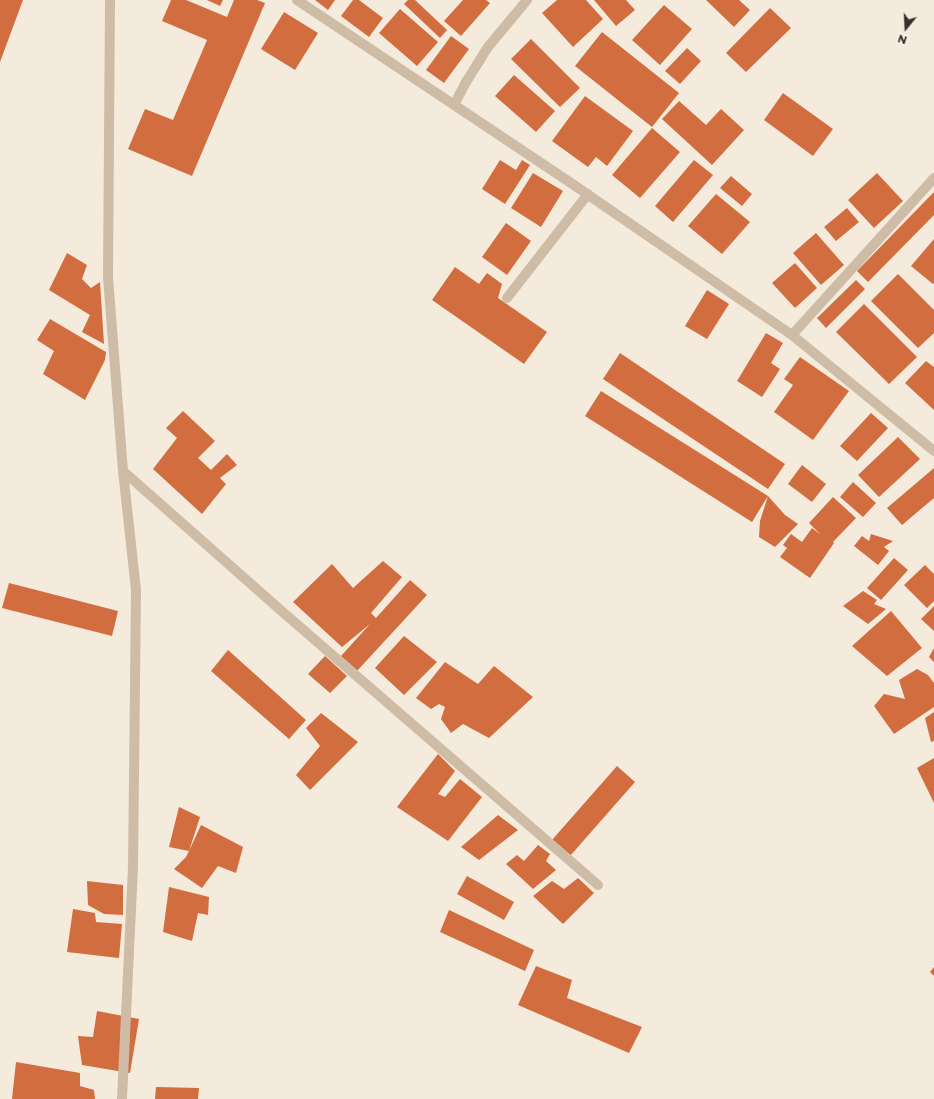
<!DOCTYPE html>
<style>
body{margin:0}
#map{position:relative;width:934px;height:1099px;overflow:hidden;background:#f5ebdd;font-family:Montserrat,sans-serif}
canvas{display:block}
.north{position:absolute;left:886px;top:8px;width:40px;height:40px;-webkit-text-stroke:3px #fcf5ea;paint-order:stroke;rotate:198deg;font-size:11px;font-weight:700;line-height:16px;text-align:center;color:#3a2f28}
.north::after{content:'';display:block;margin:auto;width:14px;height:18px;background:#3a2f28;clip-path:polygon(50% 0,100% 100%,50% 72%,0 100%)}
</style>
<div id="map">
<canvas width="934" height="1099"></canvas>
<div class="north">N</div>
</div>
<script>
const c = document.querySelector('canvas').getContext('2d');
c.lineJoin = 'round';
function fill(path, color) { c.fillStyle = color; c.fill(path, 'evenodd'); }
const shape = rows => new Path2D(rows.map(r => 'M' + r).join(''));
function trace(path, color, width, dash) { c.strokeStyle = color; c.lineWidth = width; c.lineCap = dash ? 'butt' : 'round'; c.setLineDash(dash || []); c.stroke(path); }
const building = shape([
 [0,0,23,0,0,62],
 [171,0,186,0,227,17,234,0,257,0,265,3,192,176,128,149,145,109,173,120,207,40,162,21],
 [207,0,223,0,220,6],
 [315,0,335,0,328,10],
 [353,0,359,0,383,18,369,37,341,16],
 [408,0,415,0,447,30,440,38,404,4],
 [463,0,486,0,490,3,461,36,444,21],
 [557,0,586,0,603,19,573,47,542,13],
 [594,0,626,0,635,10,616,26],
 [706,0,739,0,750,10,734,27],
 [664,5,692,29,660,65,632,40],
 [770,8,791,28,746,72,726,53],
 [400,9,438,42,417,66,379,33],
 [284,12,318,33,295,70,261,49],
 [602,32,679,93,652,127,575,66],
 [451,36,469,49,444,83,426,70],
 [531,39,580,88,560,107,511,59],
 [687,48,701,61,680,84,665,71],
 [514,75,555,111,536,132,495,96],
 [783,93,833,129,813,156,764,120],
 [585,96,633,131,607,166,596,157,588,167,552,141],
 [679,101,706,125,721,109,744,130,712,165,662,119],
 [652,128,680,152,640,198,612,175],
 [500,160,516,170,522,160,530,165,505,204,482,189],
 [694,160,713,175,673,222,655,206],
 [533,173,563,191,541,227,511,208],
 [877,173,903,201,874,228,848,200],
 [731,176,752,194,742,206,720,188],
 [934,192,934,215,868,282,857,271],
 [716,194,750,222,722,254,688,226],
 [847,208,859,222,836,241,824,227],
 [506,223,531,241,507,275,482,257],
 [816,233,844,265,821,285,793,253],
 [934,239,934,283,933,284,911,266],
 [67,253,87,265,82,279,91,288,100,282,104,344,82,332,90,315,49,290],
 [795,263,817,288,795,308,772,283],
 [455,267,479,284,487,273,502,284,498,298,547,332,524,364,432,300],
 [898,274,934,310,934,333,918,348,871,301],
 [856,280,865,289,826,328,817,318],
 [707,290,729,304,707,339,685,326],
 [864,304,917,357,889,384,836,332],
 [50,319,106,352,105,360,85,400,43,374,54,351,37,340],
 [766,333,783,343,771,363,780,369,762,397,737,381],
 [620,353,785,464,768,489,603,379],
 [800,357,849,391,813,440,774,412,793,385,784,379],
 [926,361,934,367,934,410,905,383],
 [601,391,768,496,752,522,585,416],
 [183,411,215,441,198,458,211,470,227,454,237,465,220,478,226,484,202,514,153,469,177,438,166,428],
 [871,413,888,428,857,461,840,446],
 [898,437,920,459,879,497,858,475],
 [802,465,826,484,812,502,788,484],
 [934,468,934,498,902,525,887,508],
 [853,482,876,503,863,517,840,497],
 [768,496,785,515,798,524,775,547,759,537,760,521],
 [833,497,856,518,833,542,834,543,810,578,780,557,787,548,783,545,791,534,802,542,812,528,821,535,809,523],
 [871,534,893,541,884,547,889,551,878,565,854,546,862,536,869,541],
 [894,558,908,570,881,600,867,588],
 [383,561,402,577,371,613,376,618,410,580,427,595,357,671,341,656,370,624,342,647,293,602,332,564,353,588],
 [925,565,934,574,934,601,927,608,904,585],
 [9,583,118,611,112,636,2,608],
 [863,591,877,600,874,604,886,609,868,624,843,606],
 [934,606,934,631,921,619],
 [891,611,922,648,887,676,852,646],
 [404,636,437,662,404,695,375,668],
 [934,648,934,662,929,657],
 [228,650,306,720,289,739,211,671],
 [325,656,347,676,330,693,308,674],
 [445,662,478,684,494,666,533,697,489,738,463,724,451,733,441,719,445,707,439,704,431,709,416,698],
 [917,669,928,675,934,683,934,707,894,734,874,706,884,694,905,699,899,680],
 [934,712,934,741,931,742,925,718],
 [321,713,358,742,310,790,296,775,320,746,306,728],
 [438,754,455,771,438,794,445,797,460,779,482,797,448,841,397,807],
 [934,758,934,803,917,768],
 [617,766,635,782,570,856,552,840],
 [179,807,200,817,189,851,201,825,243,847,236,873,218,866,202,888,174,869,186,857,189,851,169,847],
 [498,815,518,830,479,860,461,847],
 [538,845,550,854,546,861,556,870,533,889,506,864,517,855,524,861],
 [467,876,514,902,504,920,457,894],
 [578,878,594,893,563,924,533,896,552,881,564,889],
 [87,881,123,885,123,915,104,914,88,905],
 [169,887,209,897,208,915,198,913,192,941,163,932],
 [73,909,95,913,96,922,122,924,119,958,67,952],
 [449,910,534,950,525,971,440,932],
 [536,966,572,980,567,998,642,1027,629,1053,518,1005],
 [934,967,934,976,930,972],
 [97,1011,139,1019,130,1073,82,1065,78,1036,93,1037],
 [16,1062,80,1073,80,1086,94,1090,95,1099,12,1099],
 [156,1087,199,1088,198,1099,155,1099]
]);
const street = shape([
 [110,0,108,277,123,471,136,590,133,867,122,1099],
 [297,0,571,183,792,335,934,451],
 [454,105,466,82,488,47,527,0],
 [507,298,588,194],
 [792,335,934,178],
 [123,471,285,614,598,885]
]);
fill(building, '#d16d3e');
trace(street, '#cebca7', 10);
</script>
